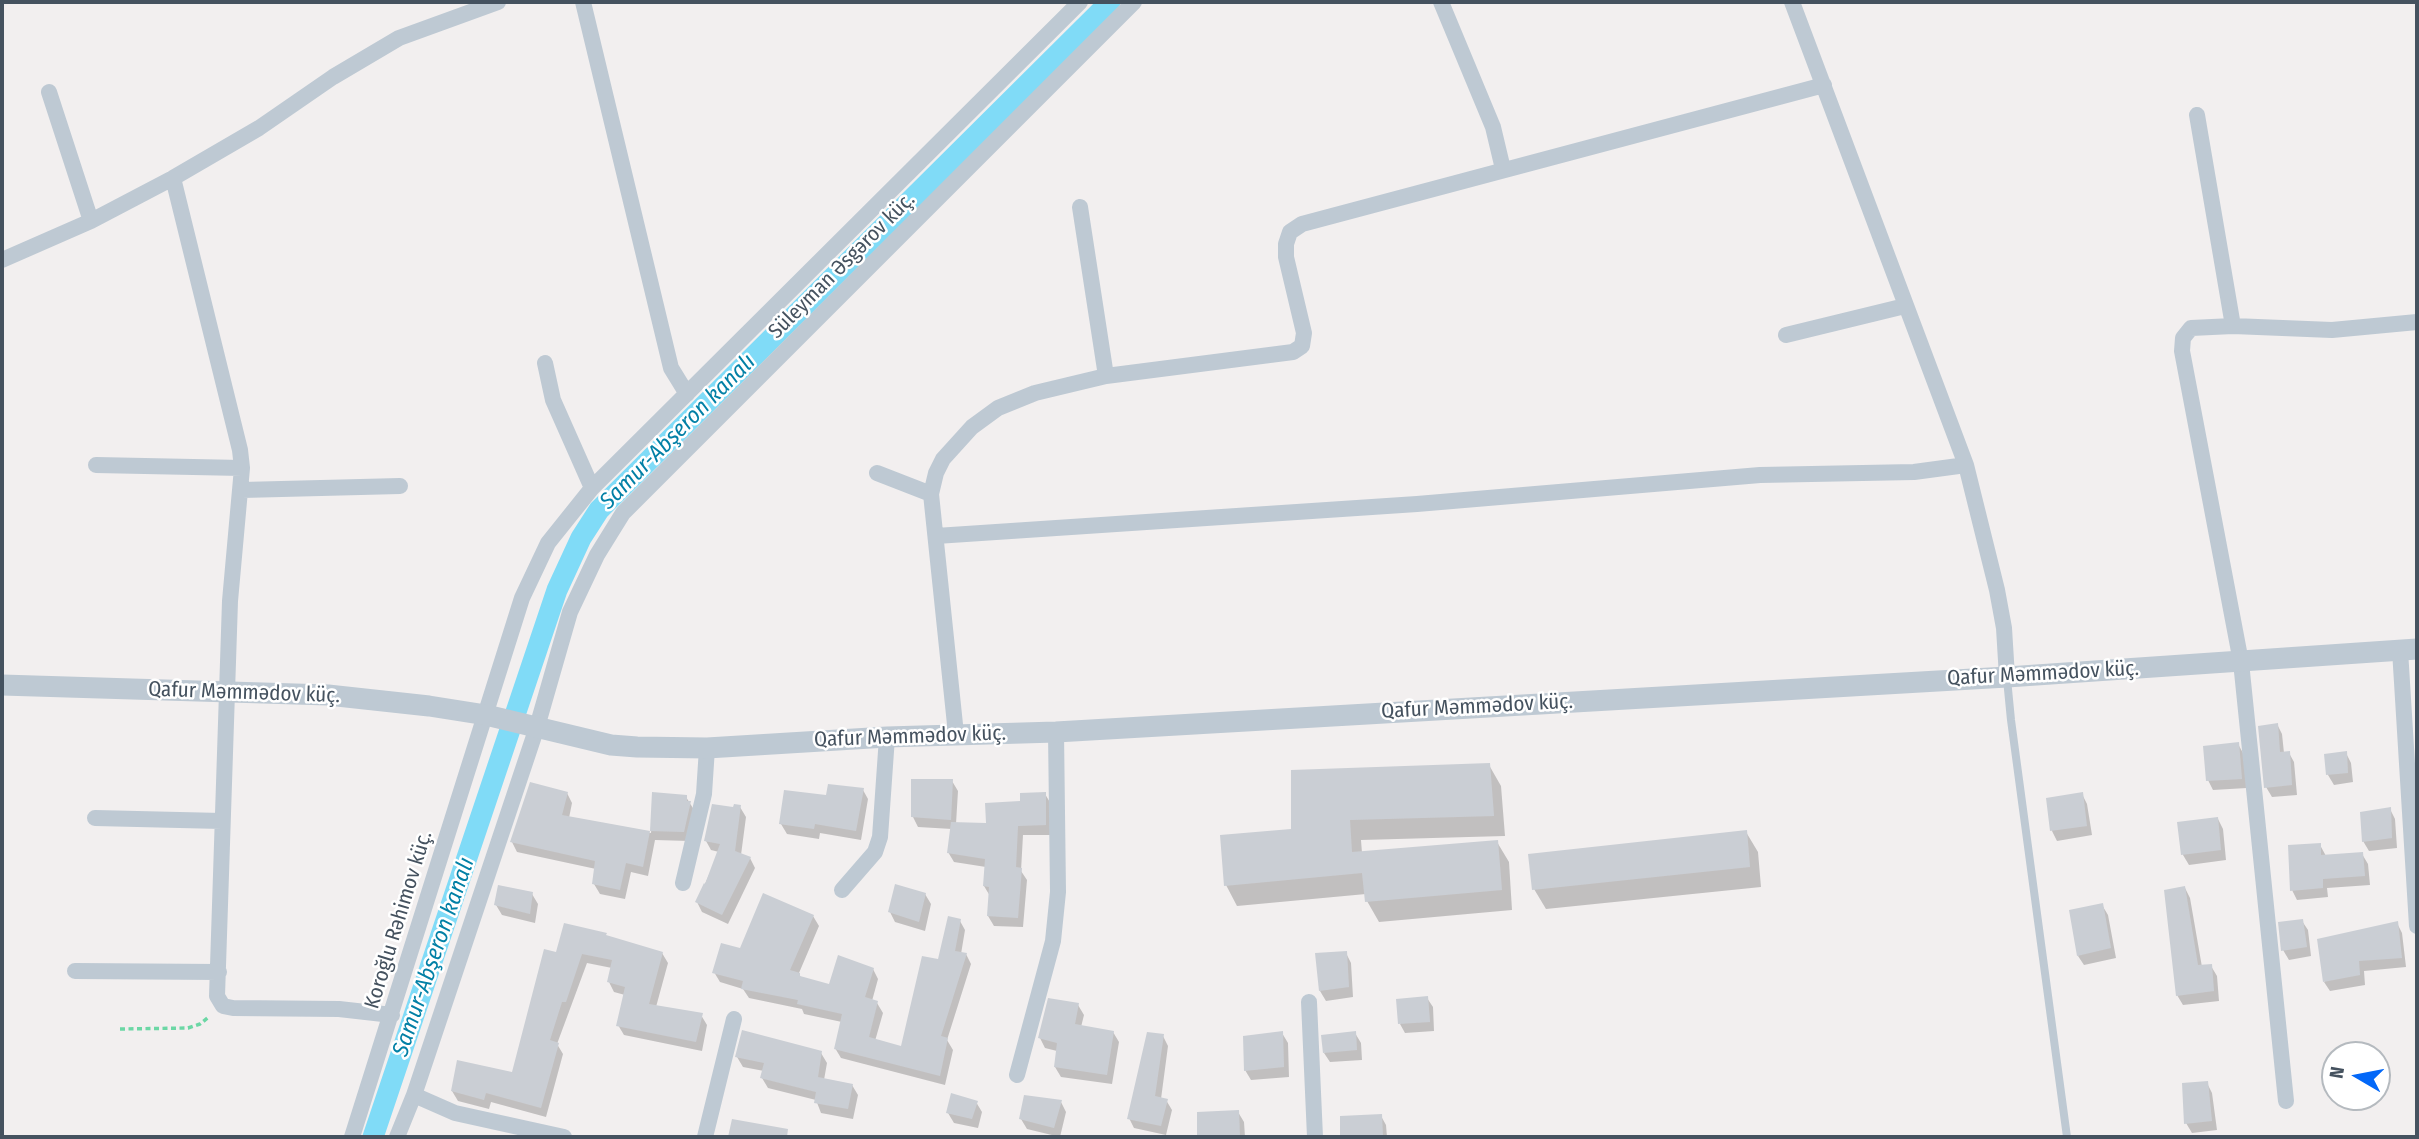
<!DOCTYPE html>
<meta charset="utf-8">
<style>
body{margin:0}
#map{position:relative;width:2419px;height:1139px;overflow:hidden;background:#f2efef;font-family:"Fira Sans Condensed",sans-serif}
canvas{display:block}
.frame{position:absolute;inset:0;border:4px solid #45525f;pointer-events:none}
.north{position:absolute;left:2321px;top:1041px;width:70px;height:70px;box-sizing:border-box;background:#fff;border:2px solid #b5babf;border-radius:50%;rotate:280deg;font-size:19px;font-weight:700;line-height:28px;text-align:center;color:#45525f}
.north::after{content:'';display:block;margin:auto;width:24px;height:32px;background:#0368f8;clip-path:polygon(50% 0,100% 100%,50% 72%,0 100%)}
</style>
<div id="map">
<canvas width="2419" height="1139"></canvas>
<div class="frame"></div>
<div class="north">N</div>
</div>
<script>
const c = document.querySelector('canvas').getContext('2d');
c.lineJoin = 'round';
function fill(path, color) { c.fillStyle = color; c.fill(path, 'evenodd'); }
const shape = rows => new Path2D(rows.map(r => 'M' + r).join(''));
function trace(path, color, width, dash) { c.strokeStyle = color; c.lineWidth = width; c.lineCap = dash ? 'butt' : 'round'; c.setLineDash(dash || []); c.stroke(path); }
function write(font, color, halo, rows, align = 'center') {
  c.font = font + ' "Fira Sans Condensed",sans-serif'; c.lineWidth = 5; c.setLineDash([]); c.textBaseline = 'middle'; c.strokeStyle = halo; c.fillStyle = color; for (const [text, x, y, turn = 0] of rows) {
    c.save(); c.translate(x, y); c.rotate((+turn || 0) * Math.PI / 180); c.textAlign = isNaN(turn) ? turn : align; if (halo) c.strokeText(text, 0, 0); c.fillText(text, 0, 0); c.restore();
  }
}
const shadow = shape([
 [2277,724,2282,734,2284,753,2289,753,2294,762,2297,795,2272,797,2266,787],
 [2238,744,2243,753,2247,788,2213,790,2208,780],
 [2346,753,2351,763,2353,782,2334,785,2328,775,2326,755],
 [1489,765,1501,786,1505,836,1361,840,1362,853,1497,842,1509,862,1512,910,1379,922,1367,901,1366,894,1237,906,1226,885,1293,831],
 [952,781,958,791,956,824,988,825,1022,803,1045,794,1051,804,1051,835,1023,835,1021,871,1027,880,1023,927,994,926,988,916,990,896,984,886,986,867,954,862,948,852,952,829,918,827,913,817],
 [863,790,868,799,861,840,820,833,819,839,787,834,781,824,827,797],
 [567,793,572,803,569,818,651,833,654,794,686,797,696,813,689,841,655,840,648,876,631,872,625,899,600,894,594,884,596,869,517,852,512,842],
 [2082,794,2087,804,2092,835,2057,841,2052,831,2048,799],
 [740,807,746,817,741,855,750,858,755,868,728,924,702,912,697,902,719,852,711,850,706,841,734,809],
 [2390,809,2395,819,2397,848,2369,851,2363,841],
 [2218,819,2223,829,2226,860,2189,865,2183,855,2179,824],
 [1746,832,1758,852,1761,887,1546,909,1534,889],
 [2320,845,2326,856,2362,854,2368,864,2370,885,2327,888,2328,897,2297,900,2292,890],
 [2185,888,2190,898,2202,967,2211,966,2217,976,2219,1001,2183,1005,2177,995],
 [532,894,538,904,535,923,502,915,496,905],
 [925,894,931,904,925,931,895,922,890,912],
 [2102,905,2108,915,2116,958,2084,965,2078,956],
 [813,916,819,926,799,973,801,978,830,986,873,969,878,979,872,1001,877,1003,883,1013,875,1041,902,1048,960,921,965,930,961,954,966,954,971,964,947,1040,953,1050,945,1085,841,1058,835,1048,842,1022,804,1014,802,1009,749,998,743,989,720,982,714,972,741,950],
 [2302,921,2308,930,2311,956,2289,960,2283,950],
 [2397,923,2402,933,2406,967,2364,971,2365,985,2330,991,2324,982],
 [607,937,662,953,668,963,656,1007,701,1015,707,1025,702,1051,624,1035,618,1025,625,995,614,992,609,982,612,968,587,963,557,1044,563,1054,546,1117,491,1102,489,1109,458,1101,452,1091,513,1074,558,954],
 [1346,953,1351,963,1353,997,1326,1001,1320,991],
 [1427,998,1433,1007,1434,1031,1405,1033,1400,1024],
 [1078,1005,1084,1015,1081,1027,1113,1032,1119,1042,1112,1084,1061,1077,1055,1067,1057,1051,1045,1048,1040,1038],
 [1282,1033,1288,1043,1289,1077,1251,1080,1245,1070],
 [1355,1033,1361,1043,1362,1060,1330,1062,1324,1053],
 [1163,1036,1168,1046,1161,1099,1166,1100,1172,1110,1166,1135,1134,1128,1129,1118],
 [821,1053,827,1063,824,1080,852,1085,858,1095,853,1119,821,1113,816,1100,768,1088,762,1078,764,1071,743,1067,737,1057],
 [2207,1083,2212,1093,2217,1130,2192,1133,2186,1123],
 [976,1102,982,1112,978,1128,954,1123,948,1113],
 [1061,1102,1066,1112,1060,1137,1027,1129,1021,1119],
 [1238,1112,1244,1122,1245,1137,1199,1137,1199,1114],
 [1381,1116,1386,1125,1387,1137,1342,1137,1341,1118]
]);
const canal = shape([
 [373,1137,557,590,581,538,599,510,1110,2]
]);
const building = shape([
 [2278,723,2280,752,2290,751,2292,785,2264,788,2258,726],
 [2239,742,2242,779,2206,781,2203,746],
 [2347,751,2348,773,2326,775,2324,754],
 [1490,763,1494,816,1350,820,1352,852,1498,840,1502,890,1365,902,1362,873,1224,886,1220,835,1291,829,1291,770],
 [911,779,953,779,951,820,911,817],
 [530,782,568,792,562,815,650,831,643,867,626,863,620,890,592,884,595,861,510,842],
 [828,784,864,788,856,831,815,824,814,829,779,824,784,790,826,795],
 [652,792,687,795,687,801,691,801,684,832,650,831],
 [1046,792,1046,825,1018,826,1016,867,1022,868,1018,918,987,916,989,887,983,886,985,859,947,853,951,822,986,823,985,803,1020,801,1020,793],
 [2083,792,2087,826,2050,831,2046,798],
 [712,804,733,807,734,804,741,805,735,851,751,857,722,915,695,902,704,883,705,884,720,844,704,841],
 [2391,807,2392,838,2362,842,2360,812],
 [2218,817,2221,850,2181,855,2177,822],
 [1747,830,1750,867,1532,890,1528,854],
 [2321,843,2321,855,2363,852,2365,876,2323,879,2323,888,2290,891,2288,845],
 [895,884,926,893,919,922,888,912],
 [498,885,533,892,530,914,494,905],
 [2185,886,2198,965,2212,964,2214,991,2176,996,2164,890],
 [763,893,814,915,790,970,800,973,800,976,829,984,838,955,874,968,865,997,878,1001,869,1037,901,1046,922,956,938,959,948,916,961,919,955,951,967,953,941,1036,948,1038,940,1076,834,1049,842,1014,797,1004,798,1000,741,989,743,981,712,973,721,943,740,948],
 [2103,903,2111,948,2077,956,2069,910],
 [2303,919,2307,947,2281,951,2278,922],
 [2398,921,2402,958,2359,961,2360,975,2323,982,2317,939],
 [564,923,607,933,606,935,663,952,649,1004,703,1013,696,1042,616,1026,625,987,607,982,612,960,582,954,566,1002,562,1002,550,1040,559,1043,541,1108,486,1093,484,1100,451,1091,457,1060,512,1072,544,949,556,952],
 [1347,951,1349,987,1319,991,1315,953],
 [1428,996,1430,1022,1398,1024,1396,999],
 [1048,998,1079,1003,1075,1024,1114,1031,1107,1075,1054,1067,1057,1043,1038,1038],
 [742,1030,822,1051,818,1077,853,1084,848,1109,814,1103,816,1092,760,1078,764,1063,735,1057],
 [1283,1031,1284,1067,1244,1071,1243,1036],
 [1356,1031,1357,1050,1323,1053,1321,1035],
 [1147,1032,1164,1034,1155,1096,1168,1099,1161,1126,1127,1119],
 [2208,1081,2212,1121,2184,1124,2182,1083],
 [951,1093,978,1101,972,1119,946,1113],
 [1024,1095,1062,1100,1054,1128,1019,1119],
 [1239,1110,1240,1137,1197,1137,1197,1112],
 [1382,1114,1383,1137,1340,1137,1340,1116],
 [732,1119,788,1129,787,1137,728,1137]
]);
const path = shape([
 [120,1029,188,1028,200,1024,210,1016]
]);
const service = shape([
 [2007,679,2011,720,2067,1137]
]);
const minor = shape([
 [583,2,671,368,687,394],
 [1441,2,1493,127,1503,169],
 [1792,2,1966,465,1997,590,2004,628,2007,677],
 [49,92,91,221],
 [2197,115,2233,326],
 [173,178,240,450,242,468,230,601,217,996,223,1006,233,1008,339,1009,392,1015],
 [1080,207,1106,376],
 [2,260,91,221,173,178,259,128,333,77,399,38,498,2],
 [1786,335,1905,306],
 [545,363,553,400,592,488],
 [96,465,242,468],
 [877,473,931,494],
 [242,490,400,486],
 [936,536,1417,504,1760,475,1914,472,1966,465],
 [2400,650,2417,926],
 [956,734,931,494,936,473,943,459,972,427,998,408,1035,393,1106,376,1293,352,1302,346,1304,333,1286,257,1286,244,1290,232,1302,224,1824,85],
 [95,818,222,821],
 [683,883,704,794,707,748],
 [842,890,875,852,880,837,887,737],
 [75,971,219,972],
 [1309,1002,1315,1137],
 [1017,1075,1053,941,1058,892,1056,732],
 [414,1095,455,1113,564,1137],
 [2286,1101,2241,662,2182,351,2183,338,2191,328,2233,326,2332,330,2417,322],
 [352,1137,522,598,548,543,592,488,1080,2],
 [397,1137,414,1095,537,727,570,612,597,555,623,513,1134,2],
 [705,1137,734,1019]
]);
const tertiary = shape([
 [2,685,328,695,429,706,486,715,611,745,637,747,707,748,887,737,1056,732,2007,677,2417,649]
]);
const streetNames = [
 ["Süleyman Əsgərov küç.",842,266,-45],
 ["Qafur Məmmədov küç.",2043,674,-3],
 ["Qafur Məmmədov küç.",244,693,2],
 ["Qafur Məmmədov küç.",1477,707,-3],
 ["Qafur Məmmədov küç.",910,737,-2],
 ["Koroğlu Rəhimov küç.",399,920,-73]
];
const waterNames = [
 ["Samur-Abşeron kanalı",678,432,-45],
 ["Samur-Abşeron kanalı",434,957,-71]
];
fill(shadow, '#0003');
trace(canal, '#80dbf7', 21);
fill(building, '#caced4');
trace(path, '#6cd7a5', 3.5, [5, 3.5]);
trace(service, '#bec9d3', 8);
trace(minor, '#bec9d3', 16);
trace(tertiary, '#bec9d3', 21);
write('21px', '#45525f', '#fff', streetNames);
write('italic 23px', '#0280a6', '#fff', waterNames);
</script>
